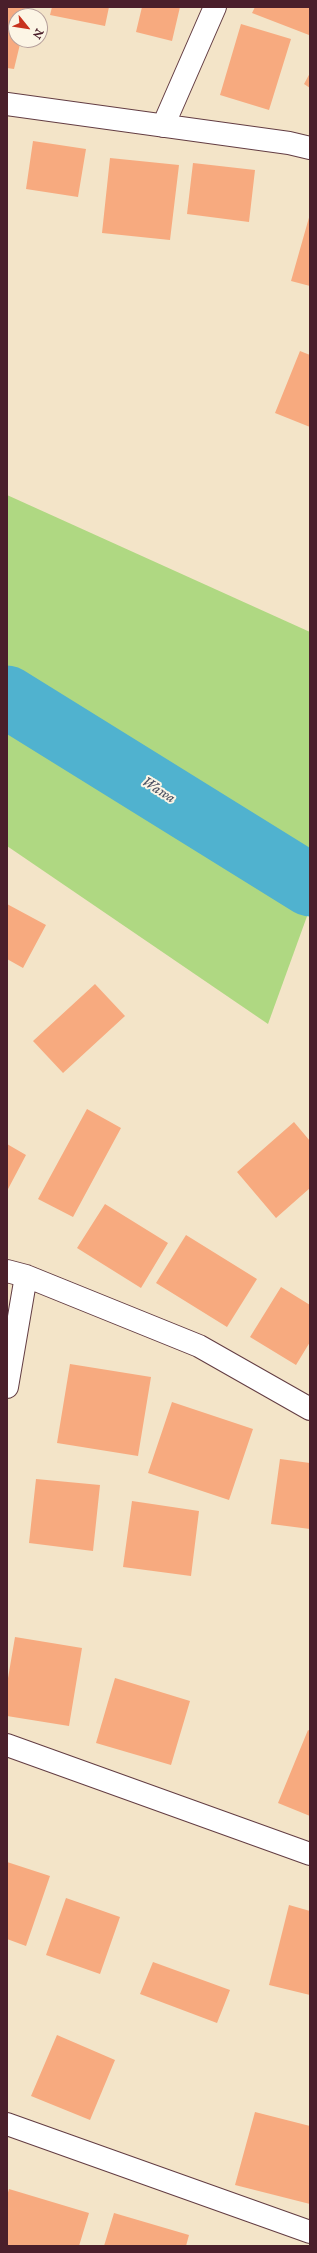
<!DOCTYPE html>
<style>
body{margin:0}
#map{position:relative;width:317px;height:2253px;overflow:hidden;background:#f3e4c8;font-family:"IM FELL English",serif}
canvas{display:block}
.frame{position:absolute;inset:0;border:8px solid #4a1f2b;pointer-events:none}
.north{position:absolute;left:8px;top:8px;width:40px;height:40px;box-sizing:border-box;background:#fcf5e5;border:1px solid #b59f9b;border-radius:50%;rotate:120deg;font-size:11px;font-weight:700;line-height:16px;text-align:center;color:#4a1f2b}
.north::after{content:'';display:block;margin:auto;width:14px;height:18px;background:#c8321e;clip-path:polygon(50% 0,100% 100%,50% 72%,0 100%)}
</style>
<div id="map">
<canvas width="317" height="2253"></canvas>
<div class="frame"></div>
<div class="north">N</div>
</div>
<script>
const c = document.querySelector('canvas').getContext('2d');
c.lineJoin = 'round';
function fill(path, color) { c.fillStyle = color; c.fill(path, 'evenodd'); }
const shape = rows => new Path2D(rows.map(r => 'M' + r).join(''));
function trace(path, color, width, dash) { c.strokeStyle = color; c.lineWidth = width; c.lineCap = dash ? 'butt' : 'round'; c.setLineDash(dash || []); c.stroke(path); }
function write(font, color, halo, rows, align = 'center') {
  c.font = font + ' "IM FELL English",serif'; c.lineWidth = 4; c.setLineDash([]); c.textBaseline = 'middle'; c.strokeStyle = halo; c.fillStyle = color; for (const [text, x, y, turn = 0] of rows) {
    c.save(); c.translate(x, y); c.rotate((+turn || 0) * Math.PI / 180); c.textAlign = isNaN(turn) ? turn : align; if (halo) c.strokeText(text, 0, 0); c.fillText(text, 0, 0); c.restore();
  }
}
const green = shape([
 [7,495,310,632,310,908,268,1024,7,846]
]);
const river = shape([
 [7,697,310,885]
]);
const building = shape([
 [7,7,29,7,27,16,16,16,16,40,21,40,14,69,7,68],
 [52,7,109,7,105,26,50,15],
 [142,7,180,7,172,41,136,32],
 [255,7,310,7,309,35,252,13],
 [241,24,291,39,269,110,220,95],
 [310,73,310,88,304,84],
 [33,141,86,149,78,197,26,189],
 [110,158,179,165,170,240,102,233],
 [193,163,255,170,249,222,187,214],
 [310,214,310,286,291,281],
 [300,351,310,355,310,427,275,413],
 [7,904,46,925,23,968,7,959],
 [95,984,125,1016,63,1073,33,1041],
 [87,1109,121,1128,73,1217,38,1199],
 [294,1122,310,1141,310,1188,276,1218,237,1172],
 [7,1144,26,1155,7,1191],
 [105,1204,168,1243,141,1288,77,1248],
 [186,1235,257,1279,227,1327,156,1283],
 [281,1287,310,1305,310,1342,296,1365,250,1337],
 [70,1364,151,1377,138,1456,57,1443],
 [172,1402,253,1429,229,1500,148,1473],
 [280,1459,310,1463,310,1529,271,1524],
 [36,1479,100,1485,93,1551,29,1543],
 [132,1501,199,1511,191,1576,123,1567],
 [15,1637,82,1648,69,1726,7,1716,7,1684],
 [115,1678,190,1701,171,1765,96,1743],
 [308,1730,310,1731,310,1816,278,1803],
 [7,1862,50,1876,26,1946,7,1939],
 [66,1898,120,1917,100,1974,46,1955],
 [289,1905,310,1911,310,1995,269,1985],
 [153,1962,230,1990,217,2023,140,1994],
 [57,2035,115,2060,90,2120,31,2096],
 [255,2112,310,2126,310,2204,235,2185],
 [9,2189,89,2213,79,2246,7,2246,7,2196],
 [114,2213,189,2235,186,2246,104,2246]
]);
const minor = shape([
 [7,104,289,143,310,148],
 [163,126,215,7],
 [7,1271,26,1276,199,1346,310,1409],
 [7,1387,26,1276],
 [7,1745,310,1854],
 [7,2124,310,2232]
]);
const waterNames = [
 ["Wawa",158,791,32]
];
fill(green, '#afd882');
trace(river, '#50b2cf', 63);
fill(building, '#f7aa7f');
trace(minor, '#633d43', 24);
trace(minor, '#fff', 22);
write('italic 15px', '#4c5264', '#fcf5e5', waterNames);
</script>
